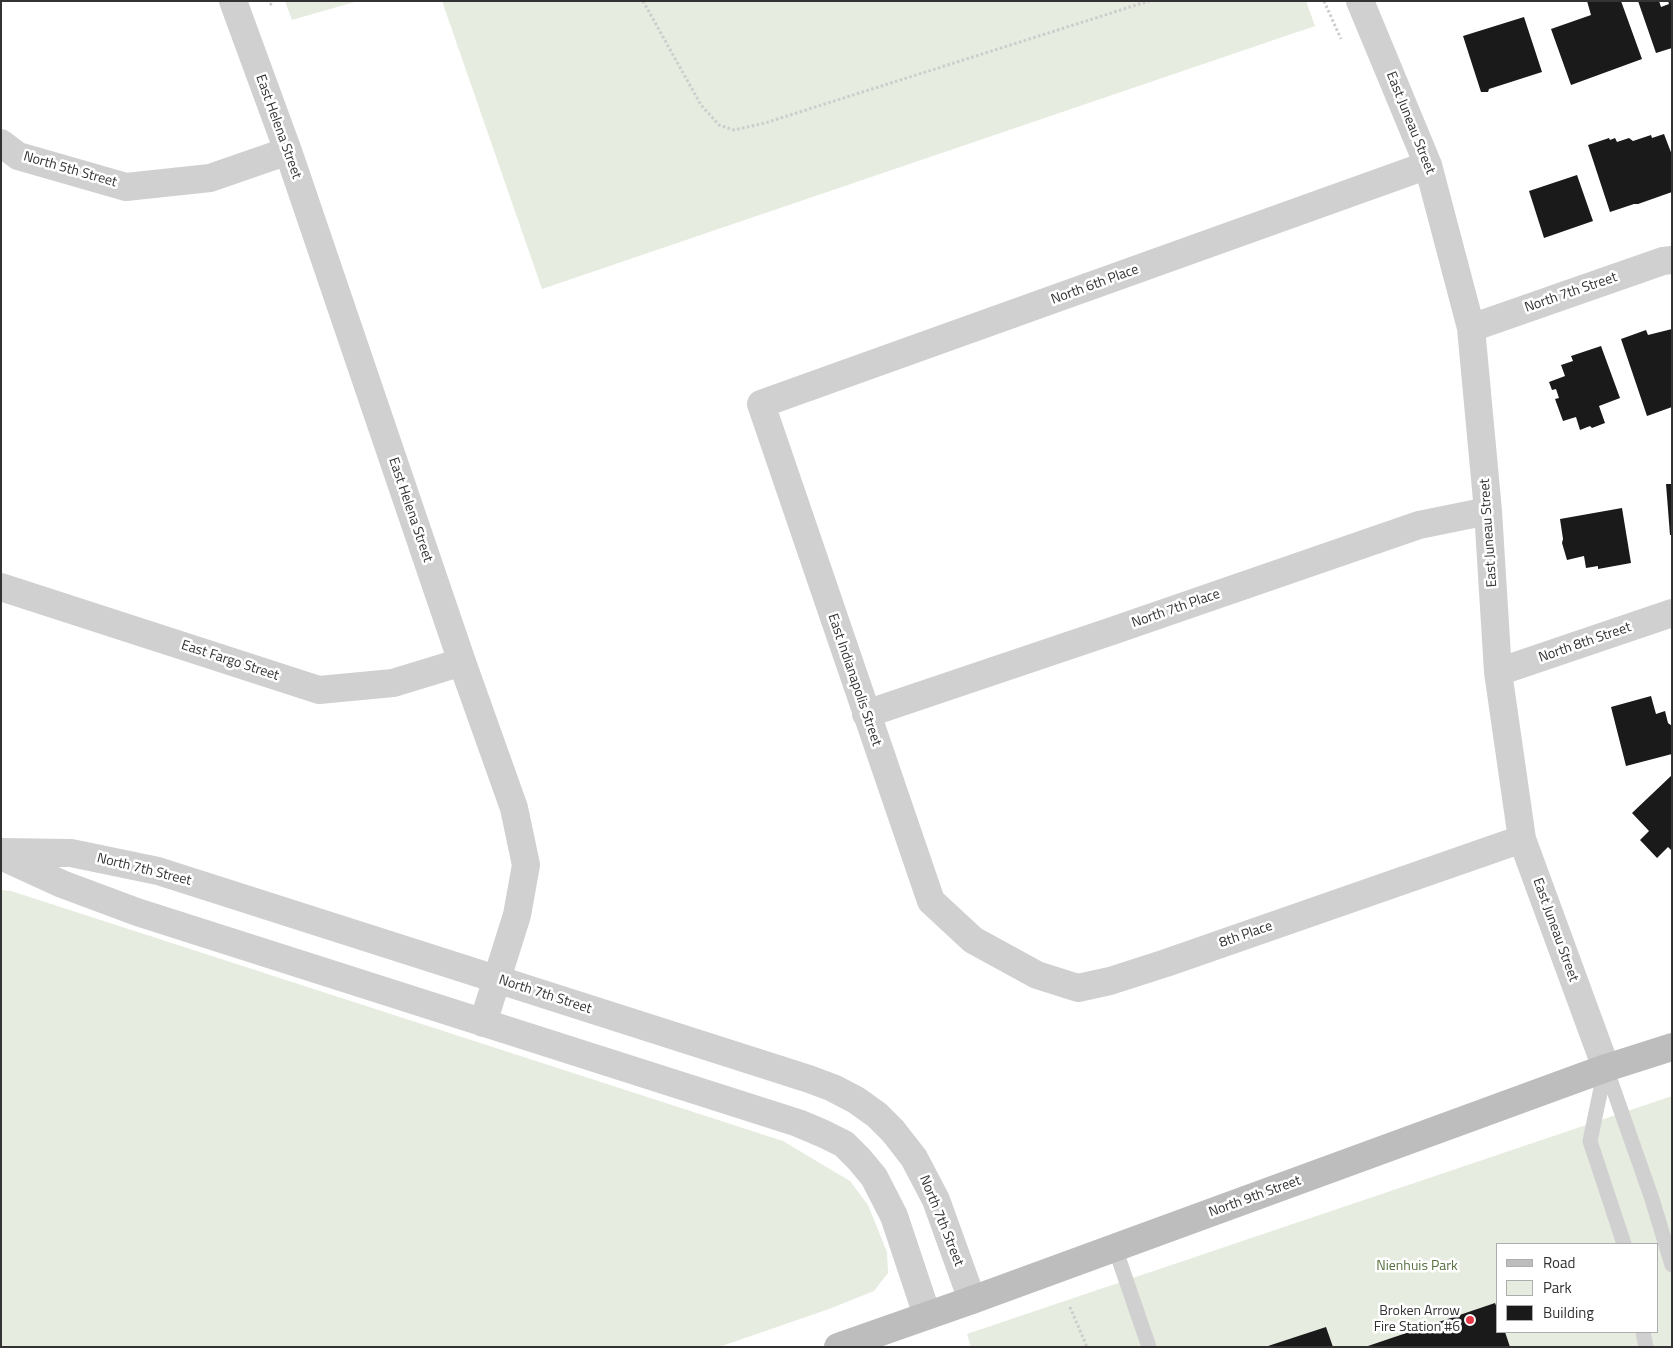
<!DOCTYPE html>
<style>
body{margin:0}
#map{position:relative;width:1673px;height:1348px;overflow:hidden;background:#fff;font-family:"Titillium Web",sans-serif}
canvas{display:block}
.frame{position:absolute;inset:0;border:2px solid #333;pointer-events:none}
.legend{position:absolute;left:1496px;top:1243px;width:162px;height:90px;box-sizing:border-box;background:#fff;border:1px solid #adadad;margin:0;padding:6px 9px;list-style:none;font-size:15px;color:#333}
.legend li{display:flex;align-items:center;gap:10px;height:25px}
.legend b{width:25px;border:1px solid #adadad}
</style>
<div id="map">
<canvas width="1673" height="1348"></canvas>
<div class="frame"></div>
<ul class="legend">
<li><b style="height:6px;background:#bdbdbd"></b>Road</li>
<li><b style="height:14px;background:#e6ecdf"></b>Park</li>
<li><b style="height:14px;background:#1a1a1a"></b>Building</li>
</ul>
</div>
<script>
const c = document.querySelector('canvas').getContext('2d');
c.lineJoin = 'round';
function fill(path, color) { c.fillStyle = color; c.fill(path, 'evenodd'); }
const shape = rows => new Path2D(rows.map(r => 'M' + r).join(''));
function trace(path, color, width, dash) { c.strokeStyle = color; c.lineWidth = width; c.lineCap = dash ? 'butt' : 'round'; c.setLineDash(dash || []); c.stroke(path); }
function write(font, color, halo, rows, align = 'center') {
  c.font = font + ' "Titillium Web",sans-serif'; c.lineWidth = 5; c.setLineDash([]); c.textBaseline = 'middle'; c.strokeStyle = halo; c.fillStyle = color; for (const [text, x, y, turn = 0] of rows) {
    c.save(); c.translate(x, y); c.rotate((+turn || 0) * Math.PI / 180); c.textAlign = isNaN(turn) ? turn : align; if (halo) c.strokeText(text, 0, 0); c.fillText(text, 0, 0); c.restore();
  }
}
const green = shape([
 [285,1,358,1,292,20],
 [442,1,1306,1,1315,26,542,289],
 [1,890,11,891,783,1141,850,1181,868,1205,887,1252,888,1273,874,1291,829,1309,719,1347,1,1347],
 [1672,1096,1672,1347,971,1347,967,1334],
 [1497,1244,1657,1244,1657,1332,1497,1332]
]);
const building = shape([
 [1587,1,1621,1,1642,59,1571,85,1551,29,1591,15],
 [1638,1,1659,1,1661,7,1669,4,1668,1,1672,1,1672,48,1656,53],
 [1524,17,1542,72,1489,89,1488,92,1481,92,1463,36],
 [1664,134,1672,155,1672,192,1638,204,1634,204,1610,212,1588,145,1609,138,1610,140,1615,138,1617,142,1629,138,1633,141,1651,135,1652,138],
 [1577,175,1593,221,1544,238,1529,191],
 [1672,329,1672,407,1647,416,1621,339,1646,330,1648,335],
 [1601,346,1620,398,1599,406,1605,423,1592,428,1590,426,1580,430,1576,417,1563,421,1555,399,1559,398,1556,389,1552,390,1549,382,1565,376,1561,365,1573,361,1571,356],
 [1666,484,1672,484,1672,535,1670,535],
 [1622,508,1631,563,1598,569,1598,566,1586,568,1584,556,1567,560,1562,543,1563,539,1560,519],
 [1651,696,1656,714,1665,711,1668,723,1672,726,1672,754,1626,766,1611,707],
 [1672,775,1672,851,1668,847,1657,858,1640,840,1649,831,1632,813],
 [1495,1303,1497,1308,1497,1332,1505,1332,1510,1347,1365,1347],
 [1326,1327,1333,1347,1268,1347,1268,1346]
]);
const path = shape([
 [643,1,701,105,719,125,734,130,765,123,1149,1],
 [1324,1,1341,39],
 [270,5,274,1],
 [1070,1307,1087,1347]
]);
const service = shape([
 [1606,1068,1652,1199,1672,1265],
 [1605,1069,1590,1141,1624,1244],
 [1115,1248,1149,1347],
 [1643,1332,1646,1347]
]);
const minor = shape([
 [233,1,288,151,462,662,514,808,526,865,517,915,483,1023],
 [1360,1,1428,165,1471,328,1488,511,1498,672,1522,839,1606,1068],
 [1,143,18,156,126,187,210,178,288,151],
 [1428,165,761,404,931,901,973,940,1037,975,1078,988,1110,981,1166,963,1522,839],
 [1471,328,1663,261,1672,260],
 [1,587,319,690,393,683,462,662],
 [1498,672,1672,613],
 [866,714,1112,631,1419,525,1488,511],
 [1,852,71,853,158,871,809,1079,833,1088,856,1100,877,1115,893,1131,914,1158,936,1200,972,1300],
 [3,857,62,884,137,912,798,1123,824,1134,844,1144,859,1159,874,1177,894,1216,927,1315]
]);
const secondary = shape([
 [838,1347,972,1300,1606,1068,1672,1047]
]);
const markers = [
 [1470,1320,5,"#e63946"]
];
const streetNames = [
 ["East Juneau Street",1410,123,68],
 ["East Helena Street",278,127,70],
 ["North 5th Street",70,170,16],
 ["North 6th Place",1095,285,-20],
 ["North 7th Street",1571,293,-19],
 ["East Helena Street",410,510,71],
 ["East Juneau Street",1489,533,-94],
 ["North 7th Place",1176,609,-19],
 ["North 8th Street",1585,643,-19],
 ["East Fargo Street",230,661,18],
 ["East Indianapolis Street",854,680,71],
 ["North 7th Street",144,870,14],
 ["East Juneau Street",1555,930,70],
 ["8th Place",1246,935,-19],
 ["North 7th Street",545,995,18],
 ["North 9th Street",1255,1197,-20],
 ["North 7th Street",941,1221,68]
];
const parkNames = [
 ["Nienhuis Park",1417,1267]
];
const poiNames = [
 ["Broken Arrow",1460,1312],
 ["Fire Station #6",1460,1328]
];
fill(green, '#e6ecdf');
fill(building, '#1a1a1a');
trace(path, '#cdcdcd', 3, [2.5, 2.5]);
trace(service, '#d0d0d0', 15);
trace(minor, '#d0d0d0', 28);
trace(secondary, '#bdbdbd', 28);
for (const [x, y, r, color] of markers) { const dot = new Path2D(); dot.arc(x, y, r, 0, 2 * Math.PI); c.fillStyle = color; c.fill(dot); trace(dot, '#fff', 2); }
write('14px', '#333', '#fff', streetNames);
write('14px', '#56703f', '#fff', parkNames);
write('14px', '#333', '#fff', poiNames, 'right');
</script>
